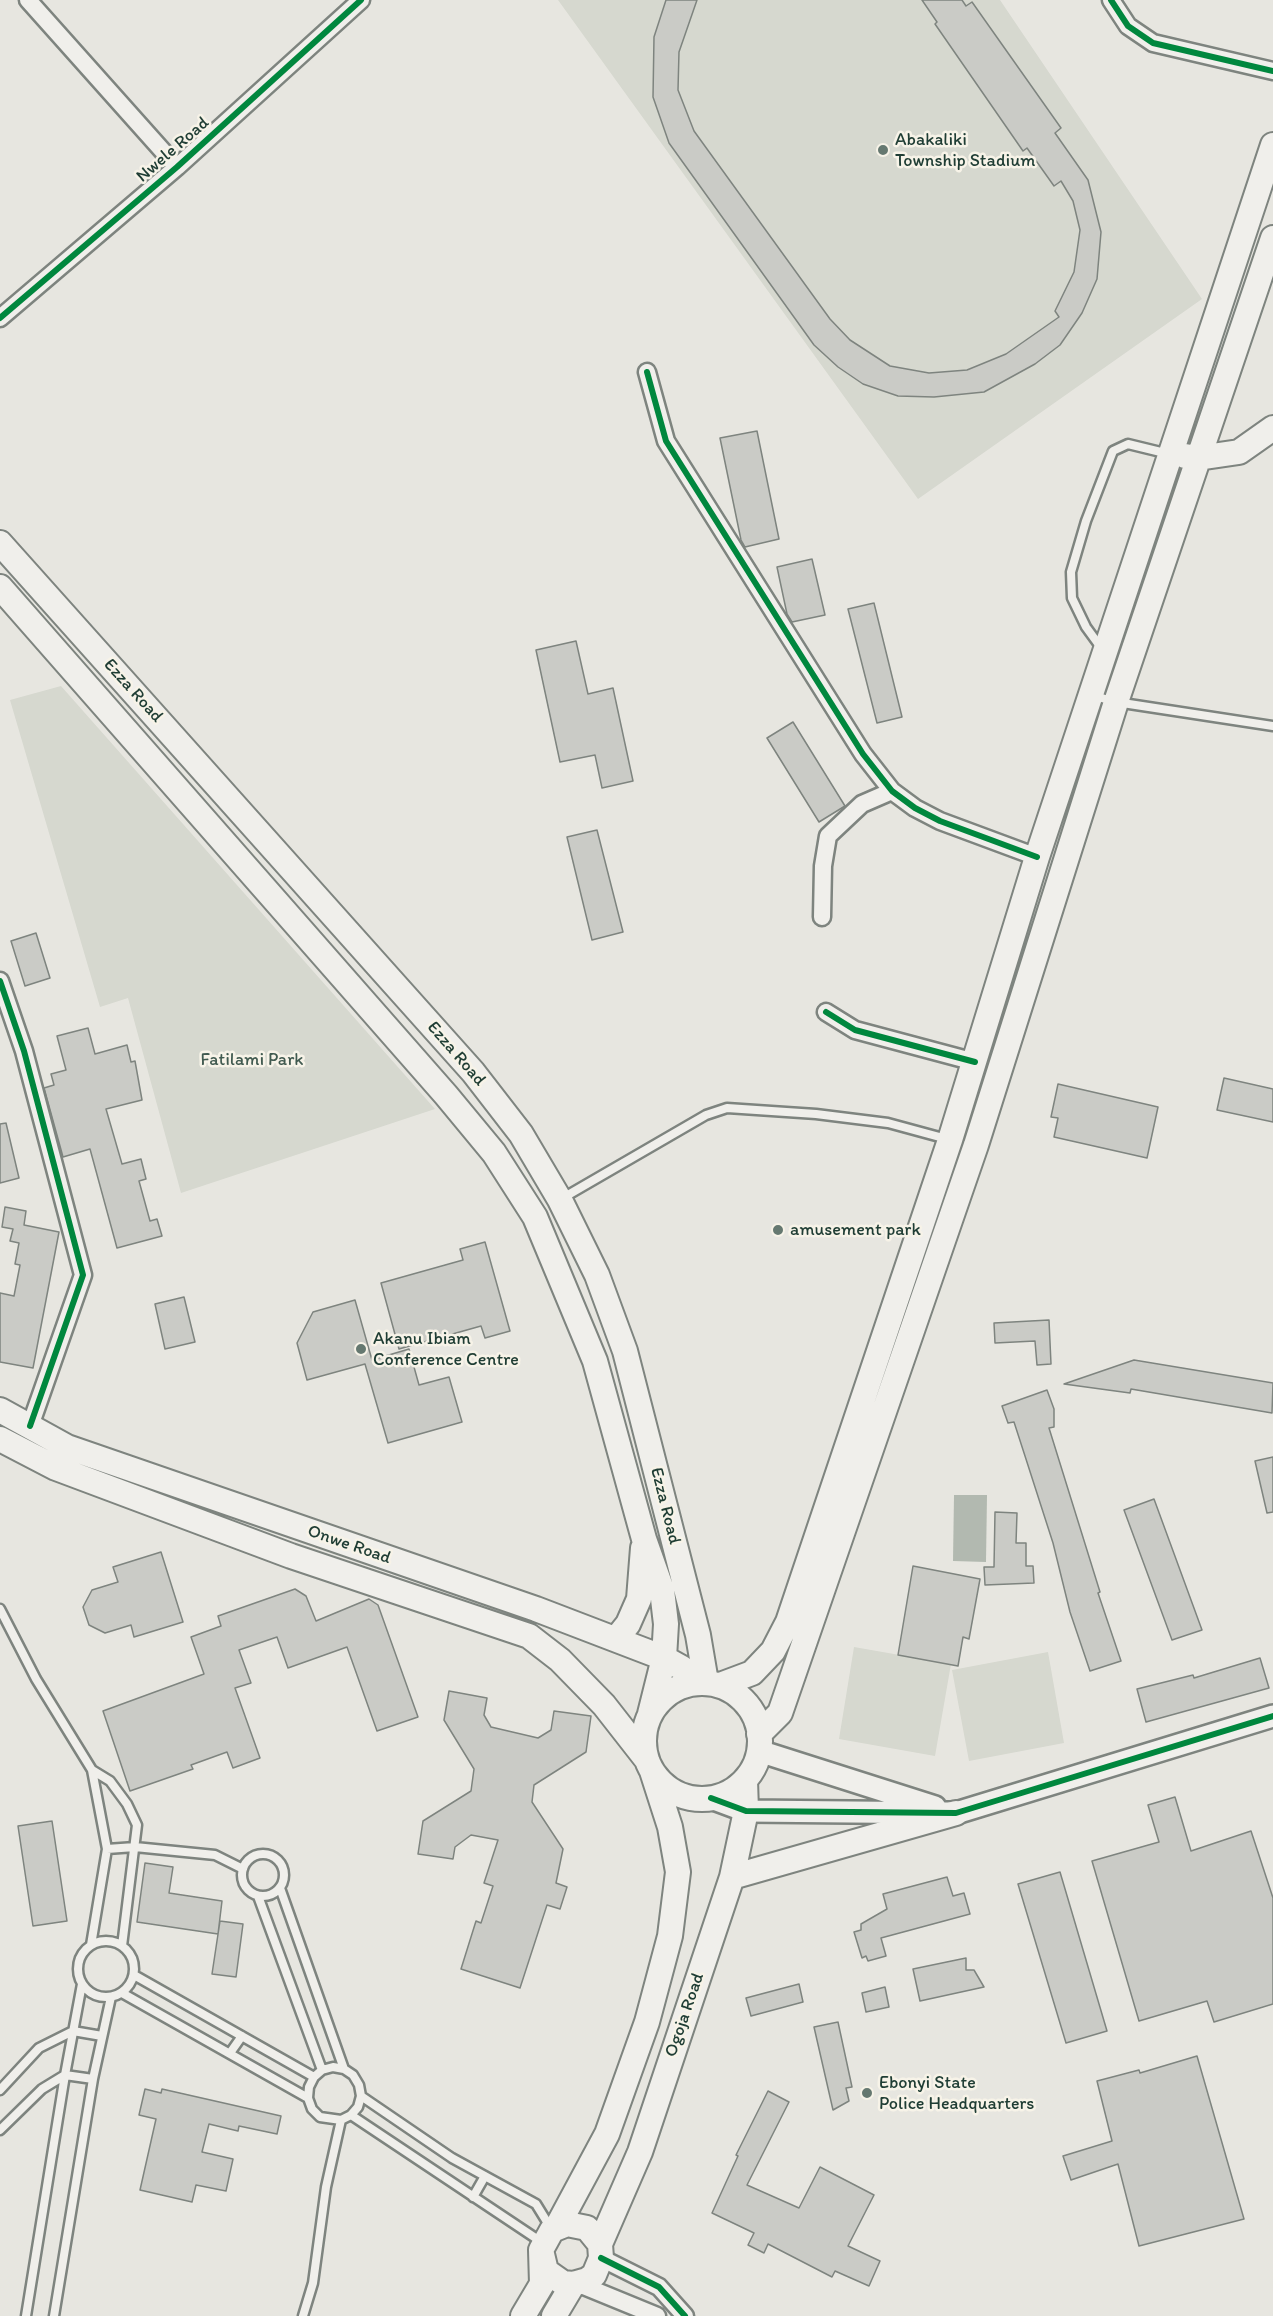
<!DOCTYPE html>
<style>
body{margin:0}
canvas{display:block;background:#e7e6e0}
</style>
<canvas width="1273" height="2316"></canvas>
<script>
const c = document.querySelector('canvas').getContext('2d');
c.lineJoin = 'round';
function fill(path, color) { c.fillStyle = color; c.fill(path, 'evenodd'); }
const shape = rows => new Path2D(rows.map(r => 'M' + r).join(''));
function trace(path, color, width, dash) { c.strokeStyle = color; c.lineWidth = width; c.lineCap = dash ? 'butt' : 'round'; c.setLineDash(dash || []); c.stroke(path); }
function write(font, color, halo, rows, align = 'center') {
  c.font = font + ' Itim,sans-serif'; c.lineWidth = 5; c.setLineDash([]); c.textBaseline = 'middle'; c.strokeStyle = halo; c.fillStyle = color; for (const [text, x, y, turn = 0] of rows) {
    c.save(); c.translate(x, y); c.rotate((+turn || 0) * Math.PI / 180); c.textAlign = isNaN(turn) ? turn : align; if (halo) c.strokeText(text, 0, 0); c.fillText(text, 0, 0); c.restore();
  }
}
const green = shape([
 [558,0,1000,0,1202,299,918,499],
 [61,686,435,1109,181,1193,128,998,100,1007,10,700],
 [854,1647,951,1664,935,1756,839,1739],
 [1048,1652,1064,1743,969,1761,952,1670]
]);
const water = shape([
 [954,1495,987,1495,986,1562,953,1561]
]);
const building = shape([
 [666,0,697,0,679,52,678,90,694,131,830,319,850,340,890,366,929,373,967,370,1006,354,1059,317,1055,311,1074,272,1080,230,1073,201,1061,181,1054,186,1027,148,1023,151,935,24,937,22,922,0,962,0,966,6,972,2,1061,128,1055,133,1088,180,1101,232,1097,279,1082,313,1060,345,1035,364,984,392,934,397,898,396,863,384,838,367,814,345,669,143,653,97,654,37,666,0],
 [757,431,779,539,745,547,741,540,720,438,757,431],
 [812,559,825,615,792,622,787,614,777,567,812,559],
 [874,603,902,717,877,723,848,609,874,603],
 [576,641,588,694,613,688,633,781,602,788,595,755,560,762,536,650,576,641],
 [793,722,845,806,819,822,767,738,793,722],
 [597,830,623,932,592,940,567,837,597,830],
 [36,933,50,978,25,986,11,941,36,933],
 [88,1028,95,1054,127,1045,131,1062,135,1061,142,1100,106,1109,122,1164,141,1159,146,1179,139,1181,150,1221,157,1219,162,1236,117,1248,90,1149,63,1157,44,1088,54,1085,51,1074,66,1070,57,1036,88,1028],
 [1224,1078,1273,1089,1273,1122,1217,1110,1224,1078],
 [1058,1084,1158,1107,1147,1158,1054,1137,1058,1118,1051,1117,1058,1084],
 [6,1123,19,1178,0,1183,0,1124,6,1123],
 [5,1207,26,1211,24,1225,59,1232,33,1368,0,1362,0,1293,14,1296,20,1265,15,1264,19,1243,10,1241,13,1229,2,1227,5,1207],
 [485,1242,510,1331,485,1338,481,1326,399,1349,381,1283,463,1260,460,1249,485,1242],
 [184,1297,195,1342,165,1349,155,1304,184,1297],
 [355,1300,372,1360,409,1349,419,1385,449,1377,462,1422,388,1443,365,1364,307,1380,297,1343,313,1312,355,1300],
 [1049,1320,1051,1364,1037,1365,1035,1341,995,1343,994,1323,1049,1320],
 [1134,1360,1273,1383,1272,1413,1131,1389,1130,1393,1064,1384,1134,1360],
 [1047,1390,1054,1409,1054,1427,1049,1428,1100,1592,1098,1593,1121,1661,1090,1671,1070,1612,1053,1543,1025,1456,1014,1422,1008,1423,1002,1406,1047,1390],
 [1273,1457,1273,1512,1267,1513,1255,1461,1273,1457],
 [1154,1499,1202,1630,1172,1640,1124,1510,1154,1499],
 [995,1512,1017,1513,1016,1543,1026,1543,1026,1566,1033,1566,1034,1583,985,1585,984,1567,994,1567,995,1512],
 [161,1552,183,1622,134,1637,131,1625,105,1633,89,1625,83,1607,92,1590,118,1582,113,1567,161,1552],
 [913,1566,980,1579,969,1639,963,1637,958,1666,898,1655,913,1566],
 [295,1589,306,1596,316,1621,369,1599,378,1605,418,1717,377,1731,347,1647,288,1668,277,1637,239,1650,251,1683,235,1688,260,1758,233,1768,227,1752,191,1765,193,1769,130,1791,103,1711,204,1674,191,1637,221,1626,218,1616,295,1589],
 [1260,1658,1269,1688,1146,1722,1137,1689,1193,1675,1194,1678,1260,1658],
 [449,1691,487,1698,484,1715,491,1727,538,1738,551,1730,554,1711,591,1716,586,1752,534,1785,532,1802,563,1849,556,1883,567,1887,560,1909,547,1905,520,1988,461,1969,476,1921,481,1923,493,1886,484,1883,498,1840,471,1835,455,1847,453,1859,418,1854,423,1821,471,1791,474,1769,444,1720,449,1691],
 [1175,1797,1191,1851,1251,1831,1273,1898,1273,2004,1214,2022,1207,2001,1139,2021,1092,1861,1159,1842,1148,1805,1175,1797],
 [52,1821,67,1921,33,1926,18,1826,52,1821],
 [145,1863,173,1867,169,1893,222,1901,218,1934,137,1922,145,1863],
 [1060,1872,1107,2031,1066,2043,1018,1884,1060,1872],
 [947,1877,953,1896,964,1893,970,1914,881,1938,886,1956,868,1961,866,1956,862,1958,854,1932,861,1930,861,1924,887,1909,883,1894,947,1877],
 [220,1921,243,1924,236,1977,212,1974,220,1921],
 [966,1958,966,1970,974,1970,984,1987,920,2001,913,1969,966,1958],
 [799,1984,803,2002,751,2016,746,1998,799,1984],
 [885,1987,889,2007,866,2012,862,1993,885,1987],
 [838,2022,852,2087,846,2088,849,2101,833,2110,814,2027,838,2022],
 [1197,2056,1244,2219,1139,2246,1118,2164,1071,2180,1063,2156,1112,2141,1097,2081,1139,2070,1140,2073,1197,2056],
 [145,2089,161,2093,162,2089,281,2116,277,2134,239,2126,238,2131,209,2124,202,2152,233,2159,226,2191,196,2185,192,2202,140,2190,156,2119,139,2115,145,2089],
 [768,2091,789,2102,747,2185,799,2208,820,2167,874,2195,848,2246,880,2261,869,2286,835,2271,832,2277,768,2244,764,2253,748,2245,754,2233,712,2213,738,2156,736,2155,768,2091]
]);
const service = shape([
 [1102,649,1086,627,1072,598,1071,572,1086,521,1113,451,1128,444,1169,454],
 [1091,695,1116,702,1273,726],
 [561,1199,706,1115,727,1108,816,1114,888,1123,947,1139],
 [0,1609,36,1679,92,1770,107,1849,91,1945],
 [92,1770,110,1781,127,1804,137,1825,122,1946],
 [107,1849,135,1847,215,1855,243,1869],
 '242 1875a21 21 0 1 1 42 0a21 21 0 1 1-42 0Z',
 [280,1888,344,2069,353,2075,359,2085,361,2096,358,2107,351,2115,341,2120,320,2117,312,2109,308,2098,309,2087,314,2077,322,2070,333,2067,344,2069],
 [258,1896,322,2070],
 '78 1969a28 28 0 1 1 56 0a28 28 0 1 1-56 0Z',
 [134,1975,314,2077],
 [122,1993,308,2098],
 [230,2053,242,2036],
 [0,2090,39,2048,73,2031,102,2036],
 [361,2096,452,2158,536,2204,552,2230],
 [351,2115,543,2243],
 [0,2130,42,2089,65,2075,93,2079],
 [473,2197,485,2176],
 [26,2316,65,2075,82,1984],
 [54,2316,93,2079,111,1997],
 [303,2316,313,2283,326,2187,341,2120]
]);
const minor = shape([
 [28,0,177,167],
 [1111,0,1128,26,1153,43,1273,71],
 [0,318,177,167,361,0],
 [647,372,666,441,863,754,892,791,915,808,940,821,1037,857],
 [822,917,823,866,828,836,862,804,892,791],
 [0,981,24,1051,83,1275,30,1426],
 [826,1012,855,1030,975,1062],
 [601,2258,659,2287,685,2316],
 [579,2284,657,2316]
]);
const tertiary = shape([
 [759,1751,935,1807],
 [711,1798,746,1811,956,1813,1273,1716]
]);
const secondary = shape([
 [1185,456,1198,458,1239,452,1273,428],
 [0,543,473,1072,521,1134,560,1200,597,1275,625,1351,698,1635,706,1682],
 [0,587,446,1095,494,1153,535,1217,595,1361,644,1539,662,1590,666,1624,664,1658,650,1714],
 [0,1410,67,1447,536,1609,664,1658,682,1668,695,1683],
 [0,1439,56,1468,291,1556,529,1636,560,1660,604,1705,647,1760],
 [616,1639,628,1624,639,1599,643,1548],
 '644 1741a58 58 0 1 1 116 0a58 58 0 1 1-116 0Z',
 [720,1685,752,1673,773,1651,788,1622,950,1140,1037,857,1273,145],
 [759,1734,780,1713,976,1145,1116,702,1273,238],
 [732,1877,956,1813],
 [557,2227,607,2134,647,2022,670,1936,678,1872,670,1827,652,1771],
 [600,2244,640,2152,732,1877,746,1811,745,1780],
 [523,2316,542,2284,541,2250,552,2230,567,2224,587,2228,600,2244,601,2258,594,2275,587,2280,573,2284,563,2283,546,2271,541,2250],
 [554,2316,573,2284]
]);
const cycleway = shape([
 [1111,0,1128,26,1153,43,1273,71],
 [0,318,177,167,361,0],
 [647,372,666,441,863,754,892,791,915,808,940,821,1037,857],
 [0,981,24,1051,83,1275,30,1426],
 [826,1012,855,1030,975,1062],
 [711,1798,746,1811,956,1813,1273,1716],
 [601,2258,659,2287,685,2316]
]);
const markers = [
 [883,150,6,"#657870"],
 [778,1230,6,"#657870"],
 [361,1349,6,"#657870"],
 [867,2093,6,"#657870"]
];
const poiNames = [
 ["Abakaliki",895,140],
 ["Township Stadium",895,161],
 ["amusement park",790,1230],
 ["Akanu Ibiam",373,1339],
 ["Conference Centre",373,1360],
 ["Ebonyi State",879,2083],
 ["Police Headquarters",879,2104]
];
const streetNames = [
 ["Nwele Road",173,150,-41],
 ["Ezza Road",133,691,48],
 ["Ezza Road",456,1054,49],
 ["Ezza Road",665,1506,76],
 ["Onwe Road",349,1545,19],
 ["Ogoja Road",685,2015,-71]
];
const parkNames = [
 ["Fatilami Park",252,1060]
];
fill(green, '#d6d8cf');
fill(water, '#b2b9b0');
fill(building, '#cacbc6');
trace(building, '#7e847f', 1.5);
trace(service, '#7e847f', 13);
trace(minor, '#7e847f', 21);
trace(tertiary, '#7e847f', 26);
trace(secondary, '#7e847f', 28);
trace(service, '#f0efeb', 8);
trace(minor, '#f0efeb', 16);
trace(tertiary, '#f0efeb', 21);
trace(secondary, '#f0efeb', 24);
trace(cycleway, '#00873e', 6);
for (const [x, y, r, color] of markers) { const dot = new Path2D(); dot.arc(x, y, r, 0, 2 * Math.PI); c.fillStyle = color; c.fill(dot); trace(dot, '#f7f3e8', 2); }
write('18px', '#1f3d34', '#f7f3e8', poiNames, 'left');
write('18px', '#1f3d34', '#f7f3e8', streetNames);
write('18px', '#415a50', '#f7f3e8', parkNames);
</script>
